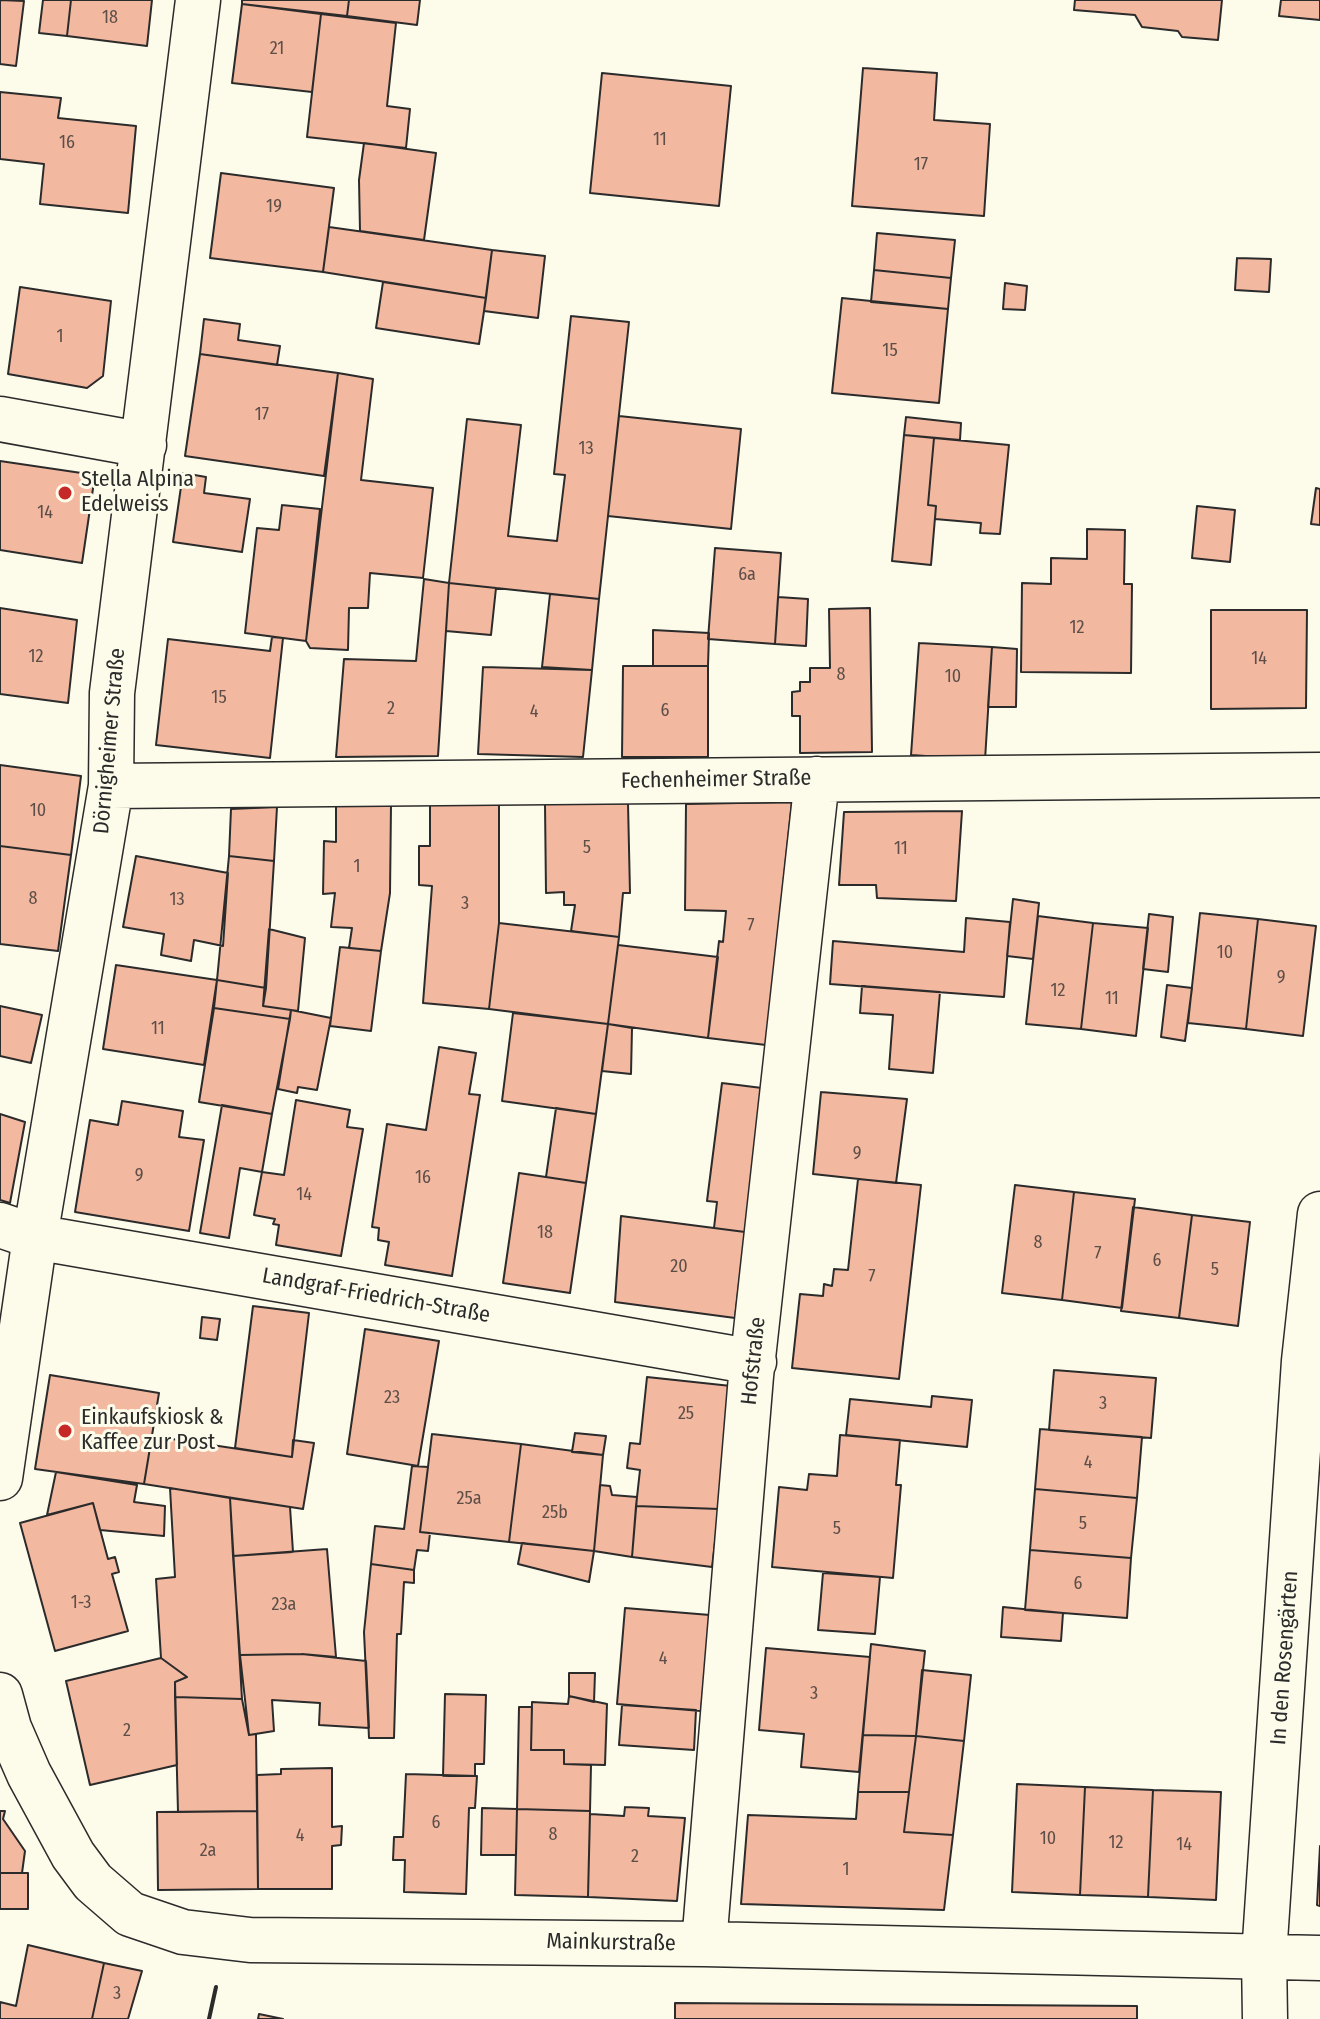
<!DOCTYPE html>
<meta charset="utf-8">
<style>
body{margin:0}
canvas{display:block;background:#fdfbea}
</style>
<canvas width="1320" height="2019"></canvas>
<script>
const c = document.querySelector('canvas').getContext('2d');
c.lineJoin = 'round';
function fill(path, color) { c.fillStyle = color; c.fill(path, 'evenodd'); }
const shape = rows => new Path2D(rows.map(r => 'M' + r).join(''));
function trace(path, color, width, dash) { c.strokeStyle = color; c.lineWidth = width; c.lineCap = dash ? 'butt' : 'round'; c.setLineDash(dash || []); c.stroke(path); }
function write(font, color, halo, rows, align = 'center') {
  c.font = font + ' "Fira Sans Condensed",sans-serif'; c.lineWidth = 6; c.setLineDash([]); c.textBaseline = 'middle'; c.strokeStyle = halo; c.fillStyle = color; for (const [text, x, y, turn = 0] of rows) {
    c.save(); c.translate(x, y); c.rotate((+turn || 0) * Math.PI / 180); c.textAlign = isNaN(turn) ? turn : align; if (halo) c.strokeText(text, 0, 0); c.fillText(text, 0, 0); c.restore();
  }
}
const building = shape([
 [0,0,24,1,16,66,0,64,0,0],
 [43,0,71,0,67,36,39,33,43,0],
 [71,0,152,0,147,46,67,36,71,0],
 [242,0,349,0,347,16,242,4,242,0],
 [349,0,420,0,417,25,347,16,349,0],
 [1075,0,1222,0,1218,40,1182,37,1178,31,1142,27,1135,15,1074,10,1075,0],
 [1281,0,1320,0,1320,20,1279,16,1281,0],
 [242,4,321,14,312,92,232,83,242,4],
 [321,14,396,23,387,106,410,109,406,148,307,137,321,14],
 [863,68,937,73,934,120,990,124,984,216,852,206,863,68],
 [602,73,731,86,719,206,590,193,602,73],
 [0,92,61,98,58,118,136,126,128,213,40,204,44,164,0,159,0,92],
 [364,143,436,153,424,240,360,231,359,180,364,143],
 [221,173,334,188,323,272,210,258,221,173],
 [329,227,492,250,486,298,323,272,329,227],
 [877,233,955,240,951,278,874,270,877,233],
 [492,250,545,256,538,318,484,311,492,250],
 [1237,258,1271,259,1269,292,1235,290,1237,258],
 [874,270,951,278,948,309,871,302,874,270],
 [383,282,486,298,479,344,376,328,383,282],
 [1005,283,1027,286,1025,310,1003,309,1005,283],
 [20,287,111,301,103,376,87,388,8,374,20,287],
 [842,298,948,309,939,403,832,393,842,298],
 [571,316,629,322,599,599,449,583,467,419,521,425,508,536,557,541,565,475,554,474,571,316],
 [204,319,240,324,238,340,280,346,277,365,200,354,204,319],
 [200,354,338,373,324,476,185,456,200,354],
 [338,373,373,379,361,480,433,488,423,578,370,573,368,608,349,608,348,650,310,648,306,641,338,373],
 [619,416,741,429,731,529,608,516,619,416],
 [906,417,961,423,960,440,904,435,906,417],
 [904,435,934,438,928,505,936,506,931,565,892,561,904,435],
 [934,438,1009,445,1000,534,980,533,981,523,935,519,936,506,928,505,934,438],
 [0,461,95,475,82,563,0,550,0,461],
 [183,473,206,477,204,493,250,499,242,552,173,542,183,473],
 [1316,488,1320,489,1320,525,1311,524,1316,488],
 [282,505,320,509,306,641,245,633,257,528,279,530,282,505],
 [1197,506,1235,510,1230,562,1192,558,1197,506],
 [1087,529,1125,530,1124,584,1132,584,1131,673,1021,672,1022,583,1051,584,1051,558,1087,559,1087,529],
 [715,548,781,553,775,644,708,639,715,548],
 [424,579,449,583,438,756,336,757,344,659,416,661,424,579],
 [449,583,496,588,491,635,446,631,449,583],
 [550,594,599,599,592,670,542,667,550,594],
 [778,597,808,599,806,646,775,644,778,597],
 [0,608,77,620,68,703,0,694,0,608],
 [870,608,872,752,800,753,800,716,792,716,792,692,800,691,800,682,810,682,810,668,830,668,829,609,870,608],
 [1211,610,1307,610,1306,708,1211,709,1211,610],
 [653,630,709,633,708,666,653,666,653,630],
 [272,637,283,638,270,758,156,745,168,639,270,651,272,637],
 [919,643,992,647,985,760,911,755,919,643],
 [992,647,1017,649,1016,707,988,707,992,647],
 [623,666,708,666,708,757,622,757,623,666],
 [483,667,592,670,583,757,478,754,483,667],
 [0,765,81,776,71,855,0,846,0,765],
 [792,802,766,1045,708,1038,719,941,723,942,726,911,685,910,686,804,792,802],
 [628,803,630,893,623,893,619,937,571,931,575,905,564,905,564,892,546,893,545,804,628,803],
 [391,805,390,893,381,951,349,948,352,928,331,927,335,893,323,894,324,841,336,842,336,806,391,805],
 [430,805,499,805,499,923,489,1009,423,1003,432,886,419,885,419,846,430,846,430,805],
 [277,807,274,861,229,856,231,809,277,807],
 [962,811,956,901,877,898,876,885,839,885,844,812,962,811],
 [0,846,71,855,58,951,0,944,0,846],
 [136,856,228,873,223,946,194,940,191,961,161,955,164,934,123,927,136,856],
 [229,856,274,861,266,988,217,980,229,856],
 [1013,899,1039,903,1033,959,1007,956,1013,899],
 [1200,913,1258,919,1246,1029,1188,1023,1200,913],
 [1149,914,1173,917,1168,972,1143,969,1149,914],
 [1038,916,1093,923,1081,1029,1026,1024,1038,916],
 [966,918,1010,922,1004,997,830,984,833,941,964,952,966,918],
 [1258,919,1316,926,1303,1036,1246,1029,1258,919],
 [499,923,619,937,608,1024,489,1009,499,923],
 [1093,923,1148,928,1136,1036,1081,1029,1093,923],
 [269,929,305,938,298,1011,263,1006,269,929],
 [618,945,718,957,708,1038,608,1024,618,945],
 [340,947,381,951,371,1031,330,1026,340,947],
 [116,965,217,980,204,1065,103,1049,116,965],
 [217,980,266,988,263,1006,291,1010,290,1019,214,1008,217,980],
 [1167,985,1192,988,1185,1041,1161,1037,1167,985],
 [862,986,940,992,933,1073,889,1069,893,1015,860,1013,862,986],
 [0,1006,42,1015,31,1063,0,1056,0,1006],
 [214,1008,290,1019,272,1114,199,1102,214,1008],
 [291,1010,331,1018,317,1090,298,1087,297,1093,278,1089,291,1010],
 [513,1013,608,1024,596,1114,502,1101,513,1013],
 [608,1024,632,1028,631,1074,602,1071,608,1024],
 [439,1047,476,1053,469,1094,480,1095,452,1276,385,1265,389,1242,378,1240,379,1228,372,1227,387,1124,426,1130,439,1047],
 [722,1083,762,1088,745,1232,714,1228,717,1202,707,1201,722,1083],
 [821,1092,907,1099,896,1183,813,1174,821,1092],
 [296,1100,350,1110,347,1127,363,1129,341,1256,276,1245,279,1225,273,1224,275,1219,254,1215,262,1172,284,1175,296,1100],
 [122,1101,183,1111,179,1137,204,1140,189,1231,75,1212,90,1120,118,1125,122,1101],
 [222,1105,272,1114,262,1172,240,1168,229,1238,200,1233,222,1105],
 [556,1108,596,1114,586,1183,546,1177,556,1108],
 [0,1114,25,1122,10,1203,0,1200,0,1114],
 [519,1173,586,1183,570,1293,503,1283,519,1173],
 [858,1179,921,1185,899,1379,792,1368,800,1294,823,1296,824,1284,832,1286,834,1269,848,1270,858,1179],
 [1015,1185,1074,1192,1062,1300,1002,1293,1015,1185],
 [1074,1192,1135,1199,1122,1308,1062,1300,1074,1192],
 [1133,1207,1192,1215,1179,1318,1121,1311,1133,1207],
 [1192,1215,1250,1222,1238,1326,1179,1318,1192,1215],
 [621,1216,745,1232,735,1318,615,1302,621,1216],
 [253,1306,309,1313,292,1457,235,1448,253,1306],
 [202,1317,220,1319,217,1340,200,1338,202,1317],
 [365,1329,439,1341,418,1466,347,1454,365,1329],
 [1054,1370,1156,1378,1151,1438,1049,1430,1054,1370],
 [50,1375,159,1393,144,1484,35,1469,50,1375],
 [647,1377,731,1386,719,1509,636,1506,640,1470,627,1468,630,1443,640,1444,647,1377],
 [932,1396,972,1400,967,1447,846,1435,850,1399,931,1407,932,1396],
 [1040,1429,1142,1437,1137,1498,1035,1489,1040,1429],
 [575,1433,606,1436,603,1455,572,1452,575,1433],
 [432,1434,521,1444,509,1542,420,1532,432,1434],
 [840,1435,900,1440,896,1485,901,1485,893,1578,772,1567,779,1487,807,1490,809,1474,837,1476,840,1435],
 [152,1436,292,1457,293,1440,314,1443,303,1509,144,1484,152,1436],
 [521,1444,603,1455,594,1551,509,1542,521,1444],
 [412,1466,428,1467,420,1532,430,1533,428,1551,417,1550,414,1570,371,1564,375,1526,404,1529,412,1466],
 [56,1472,137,1485,134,1502,165,1506,164,1536,100,1530,93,1503,47,1515,56,1472],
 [600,1485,610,1486,612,1495,637,1497,632,1557,594,1551,600,1485],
 [170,1488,230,1498,242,1699,175,1697,175,1682,187,1677,161,1658,156,1579,175,1577,170,1488],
 [1035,1489,1137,1498,1131,1558,1030,1550,1035,1489],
 [230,1498,290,1507,293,1552,233,1556,230,1498],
 [93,1503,108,1559,115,1557,119,1572,112,1574,128,1631,55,1651,20,1523,93,1503],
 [636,1506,719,1509,712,1567,632,1557,636,1506],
 [522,1543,594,1551,589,1582,518,1564,522,1543],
 [327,1549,336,1657,302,1654,240,1655,233,1556,327,1549],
 [1030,1550,1131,1558,1127,1618,1025,1610,1030,1550],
 [371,1564,414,1570,414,1583,404,1582,401,1634,397,1634,394,1738,369,1738,364,1632,371,1564],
 [823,1573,880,1577,875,1634,818,1630,823,1573],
 [1003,1607,1063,1613,1061,1641,1001,1637,1003,1607],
 [625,1608,710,1615,701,1711,617,1704,625,1608],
 [871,1644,925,1651,916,1736,863,1735,871,1644],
 [766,1648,870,1657,859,1772,801,1767,804,1734,759,1730,766,1648],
 [302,1654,366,1661,369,1728,319,1725,320,1703,272,1700,274,1731,249,1735,240,1655,302,1654],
 [161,1658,187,1677,175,1682,177,1765,90,1785,66,1681,161,1658],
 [922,1670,971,1675,964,1741,916,1736,922,1670],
 [569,1673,595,1673,594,1702,569,1696,569,1673],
 [445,1694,486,1695,484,1764,475,1764,475,1776,443,1776,445,1694],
 [569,1696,607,1704,605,1765,564,1764,564,1750,531,1750,532,1702,568,1704,569,1696],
 [175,1697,242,1699,249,1735,256,1734,257,1811,178,1812,175,1697],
 [622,1705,696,1710,694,1750,619,1745,622,1705],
 [519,1707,532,1707,531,1750,564,1750,564,1764,591,1765,590,1811,517,1809,519,1707],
 [863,1735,916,1736,909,1792,858,1792,863,1735],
 [916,1736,964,1741,953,1835,904,1832,916,1736],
 [332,1768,332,1827,342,1826,341,1845,332,1846,332,1889,258,1889,257,1775,281,1774,281,1769,332,1768],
 [406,1774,477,1776,475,1808,469,1808,466,1894,404,1892,405,1860,393,1860,394,1837,403,1837,406,1774],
 [1017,1784,1085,1787,1080,1895,1012,1892,1017,1784],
 [1085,1787,1153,1790,1148,1897,1080,1895,1085,1787],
 [1153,1790,1221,1792,1216,1900,1148,1897,1153,1790],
 [858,1792,909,1792,904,1832,953,1835,944,1910,741,1904,748,1815,856,1819,858,1792],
 [625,1807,649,1808,648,1816,685,1818,677,1901,588,1897,590,1814,624,1816,625,1807],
 [482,1808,517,1809,516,1855,481,1855,482,1808],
 [517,1809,590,1811,588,1897,515,1895,517,1809],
 [0,1811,5,1811,3,1819,25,1851,22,1873,0,1873,0,1811],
 [257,1811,258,1889,158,1890,157,1812,257,1811],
 [1320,1846,1320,1906,1317,1905,1320,1846],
 [0,1873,28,1873,28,1909,0,1909,0,1873],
 [28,1945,104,1963,92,2019,0,2019,0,2002,16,2006,28,1945],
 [104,1963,142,1971,128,2019,92,2019,104,1963],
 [675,2003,1137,2006,1137,2019,675,2019,675,2003],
 [259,2014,283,2019,258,2019,259,2014]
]);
const street = shape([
 [0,419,144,445],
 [111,786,1320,775],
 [0,1225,35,1237,754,1362],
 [0,1478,35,1237,111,786,112,693,198,0],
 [0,1695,9,1728,29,1774,73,1855,93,1882,130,1914,183,1932,250,1940,704,1944,1320,1958],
 [704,1944,751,1376,817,779],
 [1265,2019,1264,1956,1304,1361,1320,1214]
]);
const wall = shape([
 [209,2019,216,1987]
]);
const markers = [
 [65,493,8,"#c62828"],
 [65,1431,8,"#c62828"]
];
const numberNames = [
 ["18",110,18],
 ["21",277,49],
 ["11",660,140],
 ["16",67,143],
 ["17",921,165],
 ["19",274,207],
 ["1",60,337],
 ["15",890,351],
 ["17",262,415],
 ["13",586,449],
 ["14",45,513],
 ["6a",747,575],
 ["12",1077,628],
 ["12",36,657],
 ["14",1259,659],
 ["8",841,675],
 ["10",953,677],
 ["15",219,698],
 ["2",391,709],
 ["6",665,711],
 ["4",534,712],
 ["10",38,811],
 ["5",587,848],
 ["11",901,849],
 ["1",357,867],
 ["8",33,899],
 ["13",177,900],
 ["3",465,904],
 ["7",751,926],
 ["10",1225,953],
 ["9",1281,978],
 ["12",1058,991],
 ["11",1112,999],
 ["11",158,1029],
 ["9",857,1154],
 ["9",139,1176],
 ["16",423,1178],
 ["14",304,1195],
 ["18",545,1233],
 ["8",1038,1243],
 ["7",1098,1254],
 ["6",1157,1261],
 ["20",679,1267],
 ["5",1215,1270],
 ["7",872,1277],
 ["23",392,1398],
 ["3",1103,1404],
 ["25",686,1414],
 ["4",1088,1463],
 ["25a",469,1499],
 ["25b",555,1513],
 ["5",1083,1524],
 ["5",837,1529],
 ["6",1078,1584],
 ["1-3",81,1603],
 ["23a",284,1605],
 ["4",663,1659],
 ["3",814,1694],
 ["2",127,1731],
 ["6",436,1823],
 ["8",553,1835],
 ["4",300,1836],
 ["10",1048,1839],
 ["12",1116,1843],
 ["14",1184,1845],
 ["2a",208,1851],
 ["2",635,1857],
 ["1",846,1870],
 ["3",117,1994]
];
const poiNames = [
 ["Stella Alpina",81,480],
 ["Edelweiss",81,505],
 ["Einkaufskiosk &",81,1418],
 ["Kaffee zur Post",81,1443]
];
const streetNames = [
 ["Dörnigheimer Straße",110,741,-85],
 ["Fechenheimer Straße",716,780,-1],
 ["Landgraf-Friedrich-Straße",376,1296,10],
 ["Hofstraße",754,1361,-84],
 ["In den Rosengärten",1285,1658,-86],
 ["Mainkurstraße",611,1943,1]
];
fill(building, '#f2b8a0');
trace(building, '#2b2b2b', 2);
trace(street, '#2b2b2b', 47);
trace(street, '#fdfbea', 44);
trace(wall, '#2b2b2b', 4);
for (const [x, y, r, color] of markers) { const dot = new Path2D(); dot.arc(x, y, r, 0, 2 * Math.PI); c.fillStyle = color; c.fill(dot); trace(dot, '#fdfbea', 3); }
write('18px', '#5d4e48', null, numberNames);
write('22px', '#2b2b2b', '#fdfbea', poiNames, 'left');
write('22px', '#2b2b2b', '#fdfbea', streetNames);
</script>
